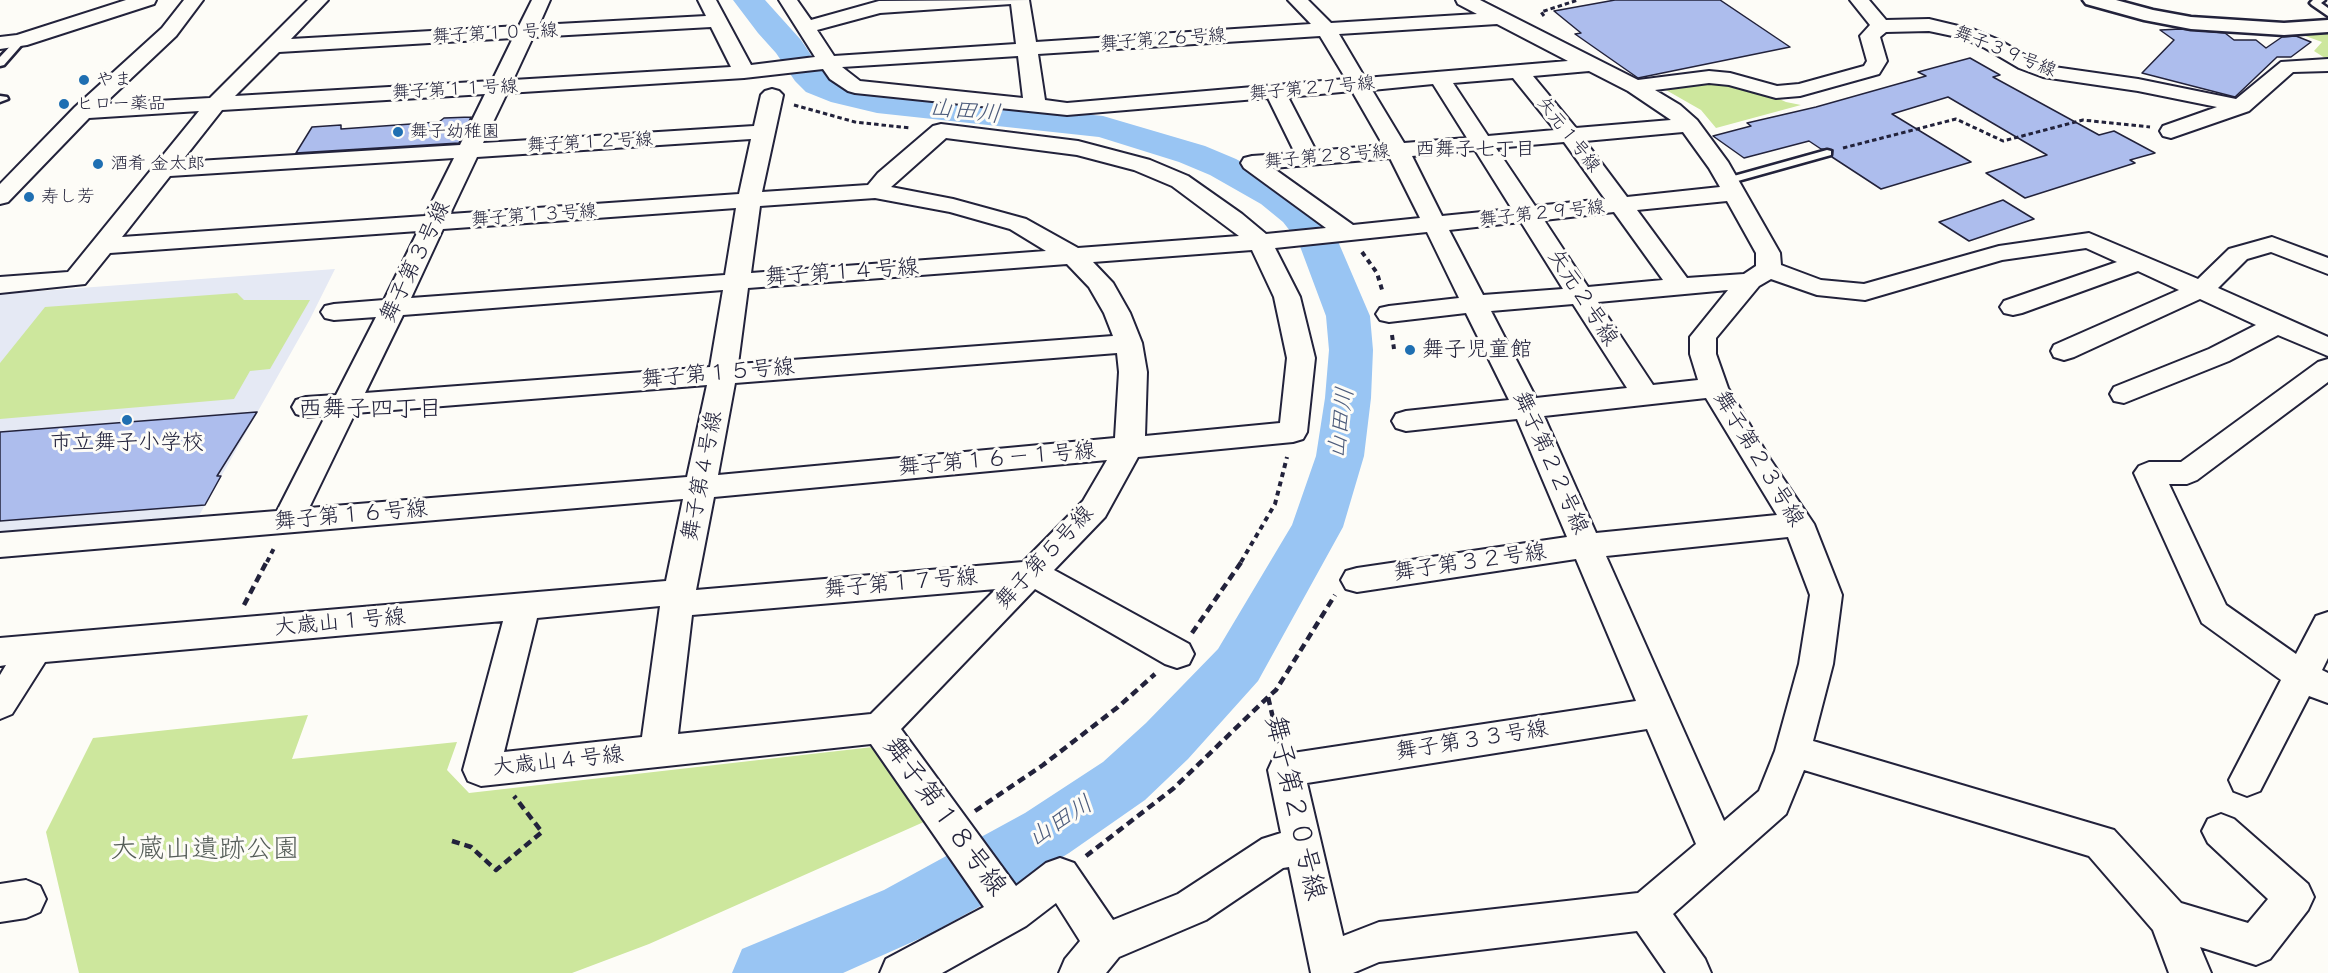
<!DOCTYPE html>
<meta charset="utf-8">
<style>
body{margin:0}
canvas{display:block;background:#fdfcf7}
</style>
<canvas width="2328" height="973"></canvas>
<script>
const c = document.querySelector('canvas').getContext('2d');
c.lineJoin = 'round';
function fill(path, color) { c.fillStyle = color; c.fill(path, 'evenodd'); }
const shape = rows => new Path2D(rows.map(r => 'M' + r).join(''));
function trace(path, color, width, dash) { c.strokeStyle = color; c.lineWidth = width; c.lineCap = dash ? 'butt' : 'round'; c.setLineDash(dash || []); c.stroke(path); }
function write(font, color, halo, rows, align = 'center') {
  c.font = font + ' Sriracha,"Klee One",sans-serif'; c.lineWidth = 6; c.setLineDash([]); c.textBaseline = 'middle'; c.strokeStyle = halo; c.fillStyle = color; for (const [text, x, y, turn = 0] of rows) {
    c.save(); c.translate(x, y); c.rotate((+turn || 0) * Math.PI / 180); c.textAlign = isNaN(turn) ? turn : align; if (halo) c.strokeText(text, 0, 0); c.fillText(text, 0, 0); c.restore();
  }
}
const built = shape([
 [335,269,310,319,196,521,0,537,0,294]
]);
const green = shape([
 [2297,33,2328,33,2328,60,2314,51,2322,42],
 [1722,83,1766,93,1786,102,1801,105,1716,128,1701,110,1666,90],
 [237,293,244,300,310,300,270,369,250,371,234,399,0,419,0,363,45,307],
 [308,715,292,759,457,742,447,770,469,793,873,747,926,821,649,944,572,973,79,973,46,832,93,738]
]);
const river = shape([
 [733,0,765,0,801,40,819,67,830,78,854,87,877,93,1103,116,1205,146,1236,159,1289,188,1311,206,1337,239,1370,316,1373,350,1371,398,1364,456,1343,527,1258,681,1188,759,1145,800,1069,853,995,898,930,934,843,973,732,973,742,949,884,890,1025,813,1103,762,1146,723,1218,649,1292,525,1316,456,1325,398,1329,350,1326,316,1298,241,1283,222,1261,204,1210,175,1179,162,1099,137,877,113,831,102,806,92,795,81,776,53,758,33,733,0]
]);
const building = shape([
 [1615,0,1720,0,1790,47,1638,78,1575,34,1581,33,1554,11,1615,0],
 [2181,29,2225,33,2234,40,2256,40,2266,48,2282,37,2296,36,2311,42,2291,57,2277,57,2235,97,2142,73,2174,40,2160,30,2181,29],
 [1970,58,2000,75,1993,77,2099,135,2114,131,2155,153,2130,160,2135,163,2025,198,1986,173,2047,155,1948,97,1892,114,1971,162,1881,189,1832,157,1833,150,1821,149,1809,141,1744,158,1713,136,1751,126,1747,123,1816,107,1926,76,1918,72,1970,58],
 [471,117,459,143,296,153,312,127,341,125,341,129,439,122,444,118,471,117],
 [2003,200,2034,219,1969,241,1939,222,2003,200],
 [257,412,217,476,221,476,205,505,0,521,0,432,257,412]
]);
const pathFar2 = shape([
 [1544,16,1541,12,1578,0],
 [794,105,855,122,910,128],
 [1843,148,1956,119,2003,141,2083,120,2150,127]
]);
const pathFar1 = shape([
 [1362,252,1377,273,1383,293],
 [1392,335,1394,349],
 [267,562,274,548],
 [1241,562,1275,504,1287,457]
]);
const path = shape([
 [244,605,267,561],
 [1192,633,1242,561],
 [1279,743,1268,697,1276,690,1335,595],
 [975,811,1043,765,1118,707,1155,674],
 [452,841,471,847,496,870,542,832,514,796],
 [1086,856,1174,788,1268,697]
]);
const service = shape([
 [2313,0,2325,0,2321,3,2328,8,2328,16,2312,5,2310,3,2313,0],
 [17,39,25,41,4,65,0,66,0,57,17,39],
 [0,96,7,97,8,99,0,102,0,96],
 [1827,150,1831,151,1831,155,1727,184,1721,181,1723,179,1827,150]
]);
const minor = shape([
 [126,0,156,0,154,4,27,45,0,49,0,37,17,35,126,0],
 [184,0,203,0,176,36,104,104,210,98,308,0,328,0,291,39,519,26,532,0,550,0,539,25,706,16,698,0,716,0,751,65,815,57,779,0,797,0,811,20,879,1,1029,0,1036,42,1311,24,1288,0,1308,0,1331,23,1477,14,1458,4,1456,0,1480,0,1638,80,1709,71,1730,73,1777,86,1799,84,1864,66,1867,61,1860,36,1870,25,1850,0,1869,0,1886,20,1929,19,1975,30,1999,40,2033,60,2054,67,2138,79,2236,99,2281,62,2328,59,2328,71,2293,72,2249,111,2171,138,2163,136,2160,131,2163,126,2217,107,2138,91,2043,77,2019,68,1985,48,1962,38,1929,31,1886,32,1880,37,1887,61,1879,74,1800,96,1776,98,1729,85,1709,83,1655,90,1680,105,1697,120,1728,162,1780,253,1781,265,1821,280,1864,284,1999,246,2089,233,2198,279,2229,249,2272,237,2328,258,2328,274,2271,252,2247,259,2218,288,2328,337,2328,356,2278,335,2229,361,2124,403,2114,401,2110,394,2114,387,2209,349,2256,325,2200,299,2074,357,2064,360,2054,357,2051,351,2054,345,2179,290,2138,271,2022,313,2013,315,2004,313,2000,307,2004,301,2117,262,2086,248,2002,260,1865,300,1817,295,1771,279,1759,286,1716,338,1716,354,1728,388,1770,459,1814,524,1842,595,1833,664,1813,741,2114,830,2181,903,2248,923,2268,899,2208,843,2202,831,2208,819,2221,814,2234,819,2308,884,2314,897,2308,910,2270,959,2256,965,2200,947,2211,973,2169,973,2153,930,2089,856,1804,770,1786,814,1673,914,1705,959,1711,973,1666,973,1637,931,1379,962,1353,973,1311,973,1289,867,1283,868,1206,920,1119,957,1106,973,1059,973,1065,959,1080,941,1056,903,1026,926,942,973,880,973,886,959,984,907,871,744,481,786,468,781,463,770,503,621,45,662,12,714,0,719,0,675,6,665,0,666,0,638,666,581,683,499,0,557,0,533,277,511,326,415,306,417,296,414,292,407,296,400,306,397,336,395,376,317,334,320,325,318,321,312,325,306,334,304,384,300,418,231,110,253,85,284,0,293,0,277,68,272,199,111,89,118,8,202,0,204,0,184,75,107,162,28,184,0],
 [1011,4,1016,44,834,56,817,30,880,13,1011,4],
 [1497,24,1568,61,1365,78,1339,34,1497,24],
 [711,27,731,67,513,80,533,37,711,27],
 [1320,36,1346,79,1067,103,1045,100,1038,54,1320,36],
 [513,38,492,81,235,96,279,52,513,38],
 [1018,56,1023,98,860,81,842,67,1018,56],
 [823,69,830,79,848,91,855,93,1067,115,1268,98,1295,153,1252,156,1244,158,1241,163,1244,168,1326,228,1266,234,1242,214,1188,176,1150,160,1078,141,941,124,933,126,878,173,868,185,762,192,783,95,779,91,772,89,765,91,761,95,754,126,483,143,507,93,744,78,823,69],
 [1589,71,1628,91,1671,120,1576,128,1533,76,1589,71],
 [1513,78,1555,130,1488,136,1453,83,1513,78],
 [1433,84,1467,138,1404,143,1372,90,1433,84],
 [1352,91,1383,145,1316,151,1288,97,1352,91],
 [485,94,460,145,181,162,222,110,485,94],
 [1683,132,1709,168,1720,187,1627,197,1585,141,1683,132],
 [946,138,1077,155,1134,170,1172,186,1239,236,1078,248,1026,219,953,199,891,187,946,138],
 [751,139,739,194,450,214,477,157,751,139],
 [1564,142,1605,199,1535,206,1496,148,1564,142],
 [1475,150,1512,209,1442,216,1412,156,1475,150],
 [454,158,425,216,122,237,170,176,454,158],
 [1390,158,1420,218,1353,225,1273,168,1390,158],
 [875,198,950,212,1010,229,1046,251,751,273,760,206,875,198],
 [1727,201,1756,253,1756,266,1744,274,1687,278,1637,210,1727,201],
 [736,208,725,275,411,298,443,229,736,208],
 [1614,212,1663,280,1588,287,1544,220,1614,212],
 [1521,222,1563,289,1483,295,1449,230,1521,222],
 [1427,232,1459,298,1389,306,1380,308,1376,314,1380,320,1389,322,1466,313,1509,400,1406,411,1396,414,1392,421,1396,428,1406,431,1517,419,1567,537,1357,568,1346,571,1341,580,1346,589,1357,592,1576,559,1636,701,1286,754,1273,759,1268,770,1281,833,1262,839,1178,894,1113,920,1074,863,1060,858,1046,863,1016,886,901,729,1035,589,1165,664,1177,668,1189,664,1194,654,1189,644,1054,570,1105,517,1138,457,1293,442,1303,439,1307,432,1315,358,1300,297,1275,248,1427,232],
 [1252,250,1274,297,1287,358,1280,423,1145,436,1147,372,1142,343,1130,313,1113,283,1093,262,1252,250],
 [1067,264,1089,287,1104,313,1113,336,738,364,748,288,1067,264],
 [723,290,710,367,365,393,403,315,723,290],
 [1728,290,1690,337,1690,354,1698,380,1653,385,1598,302,1728,290],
 [1573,304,1627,388,1536,398,1491,311,1573,304],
 [1117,353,1119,372,1115,438,718,475,735,383,1117,353],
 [707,385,687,477,309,508,355,413,707,385],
 [1706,398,1777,515,1596,533,1544,416,1706,398],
 [1107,460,1083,501,1023,562,696,590,714,497,1107,460],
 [1788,537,1810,595,1799,664,1775,751,1759,791,1724,821,1606,556,1788,537],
 [996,589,871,714,678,734,692,615,996,589],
 [660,606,642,737,504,752,537,618,660,606],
 [1647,729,1696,844,1638,893,1379,922,1343,936,1307,783,1647,729],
 [2328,359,2328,382,2197,480,2187,484,2169,484,2226,605,2296,654,2316,616,2328,612,2328,658,2322,670,2328,673,2328,703,2309,696,2260,791,2247,796,2234,791,2229,780,2281,680,2202,623,2134,473,2139,466,2149,462,2181,462,2318,362,2328,359],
 [26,880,40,886,46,899,40,912,26,918,0,922,0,884,26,880]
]);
const secondary = shape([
 [2083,0,2116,0,2153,10,2191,17,2284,23,2328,20,2328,32,2284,35,2191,29,2144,20,2086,4,2083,0]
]);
const markers = [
 [84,80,6,"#1f6fb2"],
 [64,104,6,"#1f6fb2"],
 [398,132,6,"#1f6fb2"],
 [98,164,6,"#1f6fb2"],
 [29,197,6,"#1f6fb2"],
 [1410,350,6,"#1f6fb2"],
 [127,420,6,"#1f6fb2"]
];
const farStreetnames = [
 ["舞子第１０号線",495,34,-3],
 ["舞子第２６号線",1163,40,-4],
 ["舞子３９号線",2005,52,22],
 ["舞子第２７号線",1312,89,-5],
 ["舞子第１１号線",455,90,-3],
 ["矢元１号線",1568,135,52],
 ["舞子第１２号線",590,143,-3],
 ["舞子第２８号線",1327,157,-5],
 ["舞子第２９号線",1542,214,-6],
 ["舞子第１３号線",534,216,-4]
];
const farPoinames = [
 ["やま",96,80],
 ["ヒロー薬品",76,104],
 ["舞子幼稚園",410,132],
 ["酒肴 金太郎",110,164],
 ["寿し芳",41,197]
];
const farNeighbourhoodnames = [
 ["西舞子七丁目",1475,150]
];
const streetNames = [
 ["舞子第３号線",416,262,-64],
 ["舞子第１４号線",842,273,-4],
 ["矢元２号線",1582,298,57],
 ["舞子第１５号線",718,374,-5],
 ["舞子第２３号線",1758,459,59],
 ["舞子第１６－１号線",997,460,-5],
 ["舞子第２２号線",1550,463,66],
 ["舞子第４号線",703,476,-79],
 ["舞子第１６号線",351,516,-5],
 ["舞子第５号線",1045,558,-47],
 ["舞子第３２号線",1470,563,-8],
 ["舞子第１７号線",901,584,-5],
 ["大歳山１号線",340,623,-5],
 ["舞子第３３号線",1472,741,-9],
 ["大歳山４号線",558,762,-6]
];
const poiNames = [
 ["舞子児童館",1422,350],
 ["市立舞子小学校",127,443,"center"]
];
const waterNames = [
 ["山田川",965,112,6],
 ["山田川",1342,423,-82],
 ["山田川",1061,822,-33]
];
const neighbourhoodNames = [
 ["西舞子四丁目",370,410]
];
const nearStreetnames = [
 ["舞子第２０号線",1294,808,77],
 ["舞子第１８号線",944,817,54]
];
const nearParknames = [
 ["大蔵山遺跡公園",205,850]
];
fill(built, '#e5e9f4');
fill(green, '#cde79d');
fill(river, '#99c5f3');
fill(building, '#adbded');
trace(building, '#22223b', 1.5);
trace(service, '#22223b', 5);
trace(minor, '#22223b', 4);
trace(secondary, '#22223b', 5);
trace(pathFar2, '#22223b', 3, [4.5, 3]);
trace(pathFar1, '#22223b', 4, [5, 4.5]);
trace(path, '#22223b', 4.5, [8, 5]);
fill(service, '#fdfcf7');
fill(minor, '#fdfcf7');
fill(secondary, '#fdfcf7');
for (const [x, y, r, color] of markers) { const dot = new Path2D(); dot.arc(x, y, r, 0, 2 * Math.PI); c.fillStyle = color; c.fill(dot); trace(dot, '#fdfcf7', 2); }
write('18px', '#22223b', '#fdfcf7', farStreetnames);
write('18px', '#22223b', '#fdfcf7', farPoinames, 'left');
write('20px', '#22223b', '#fdfcf7', farNeighbourhoodnames);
write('22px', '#22223b', '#fdfcf7', streetNames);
write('22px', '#22223b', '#fdfcf7', poiNames, 'left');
write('italic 24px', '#4c5b7b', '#fdfcf7', waterNames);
write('24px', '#22223b', '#fdfcf7', neighbourhoodNames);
write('27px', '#22223b', '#fdfcf7', nearStreetnames);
write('27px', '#555d58', '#fdfcf7', nearParknames);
</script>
